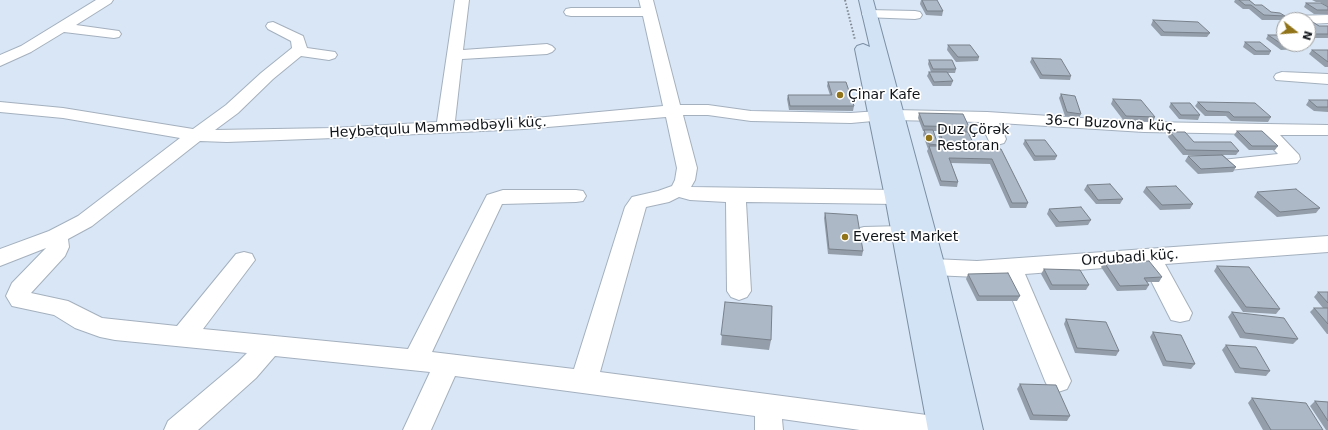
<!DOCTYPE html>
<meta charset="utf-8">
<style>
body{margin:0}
#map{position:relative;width:1328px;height:430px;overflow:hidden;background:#d9e6f5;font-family:"DejaVu Sans",sans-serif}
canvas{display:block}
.north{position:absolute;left:1276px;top:12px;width:40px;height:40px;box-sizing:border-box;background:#fff;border:1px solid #9fa1a3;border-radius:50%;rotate:107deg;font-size:11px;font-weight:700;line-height:16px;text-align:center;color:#10151a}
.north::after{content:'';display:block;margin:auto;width:14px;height:18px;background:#917419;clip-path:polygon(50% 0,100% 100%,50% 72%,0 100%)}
</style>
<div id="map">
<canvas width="1328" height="430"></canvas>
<div class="north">N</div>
</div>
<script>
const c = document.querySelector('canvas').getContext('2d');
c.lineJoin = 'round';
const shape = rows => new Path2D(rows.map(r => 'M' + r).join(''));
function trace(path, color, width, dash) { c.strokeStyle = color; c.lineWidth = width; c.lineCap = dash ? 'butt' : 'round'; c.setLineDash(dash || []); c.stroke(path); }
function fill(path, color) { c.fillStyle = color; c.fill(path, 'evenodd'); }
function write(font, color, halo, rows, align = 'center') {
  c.font = font + ' "DejaVu Sans",sans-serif'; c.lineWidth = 3.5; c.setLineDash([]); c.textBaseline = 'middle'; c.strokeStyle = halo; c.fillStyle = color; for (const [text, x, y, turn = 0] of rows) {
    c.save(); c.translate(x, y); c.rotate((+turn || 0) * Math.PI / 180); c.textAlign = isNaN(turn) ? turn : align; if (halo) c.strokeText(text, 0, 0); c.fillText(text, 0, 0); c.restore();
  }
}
const path = shape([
 [845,0,855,40]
]);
const minor = shape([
 [96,0,113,0,111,3,76,25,119,31,121,34,119,37,114,38,64,32,31,52,0,66,0,55,21,46,96,0],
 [455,0,469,0,463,50,547,44,552,46,555,49,552,52,547,54,462,59,455,121,524,119,663,106,643,16,571,16,566,15,564,12,566,9,571,8,641,8,639,0,653,0,680,105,708,105,751,111,851,113,878,111,884,112,887,116,884,120,851,123,751,121,708,115,683,115,697,168,695,180,691,187,896,190,903,192,906,197,903,202,896,204,746,202,751,291,747,297,739,300,731,297,727,291,726,202,690,200,679,197,669,202,646,207,600,372,942,417,952,420,956,430,860,430,782,419,783,430,755,430,755,416,455,376,431,430,403,430,430,372,275,356,256,378,198,430,164,430,168,421,238,362,247,353,115,340,100,337,75,328,54,315,12,306,6,296,12,283,46,248,0,266,0,249,49,231,78,216,180,138,63,118,0,112,0,102,63,108,193,129,226,105,261,73,292,48,291,41,268,29,266,26,268,23,273,22,303,36,307,48,335,52,337,55,335,58,329,60,301,56,273,79,238,113,215,130,334,128,437,122,455,0],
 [666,117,677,168,675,180,672,186,658,191,632,197,625,207,574,369,432,352,502,204,576,202,583,201,586,196,583,191,576,190,503,190,487,195,408,349,203,329,255,260,252,254,244,252,236,254,177,326,102,318,68,301,31,293,65,256,69,247,68,239,92,226,200,141,227,142,334,138,524,129,666,117],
 [869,10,915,11,920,12,922,15,920,18,915,19,864,17,862,14,864,11,869,10],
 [1328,15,1328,23,1308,24,1308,20,1284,20,1286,17,1291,16,1328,15],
 [1282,72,1328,74,1328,84,1276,80,1274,77,1276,74,1282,72],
 [895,110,987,112,1144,122,1328,125,1328,135,1280,135,1299,155,1300,159,1297,163,1229,170,1222,168,1219,164,1222,160,1278,154,1259,134,1144,132,999,123,1006,139,1004,143,997,145,990,143,980,122,895,120,889,119,886,115,889,111,895,110],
 [903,226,911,228,914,233,911,238,903,240,864,241,856,239,853,234,856,229,864,227,903,226],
 [1328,236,1328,252,1165,264,1192,313,1189,320,1180,322,1171,320,1143,265,1025,274,1071,381,1067,389,1058,392,1049,389,1045,381,1003,276,977,277,933,275,925,273,922,267,925,261,933,259,977,261,1328,236]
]);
const major = shape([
 [859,0,873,0,945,267,983,430,928,430,885,197,855,49,857,46,863,44,870,47,859,0]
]);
const wall = shape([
 [921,0,943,11,942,16,926,15,920,4],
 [1235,0,1249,0,1255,5,1271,12,1285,16,1283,20,1262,20,1249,9,1243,9,1234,2],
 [1312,0,1328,0,1328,7,1320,2,1316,2],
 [1306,3,1328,7,1328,14,1314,14,1304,7],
 [1305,17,1319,26,1328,26,1328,38,1308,38,1308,20,1289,20,1291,18],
 [1153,20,1210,33,1207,37,1161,36,1151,25],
 [1268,35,1302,45,1299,49,1281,50,1266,39],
 [1245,42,1271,51,1269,55,1254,55,1243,47],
 [948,45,979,57,978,61,956,62,947,50],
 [1312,50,1328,50,1328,67,1325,67,1309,54],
 [1032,58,1071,76,1070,80,1040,79,1030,62],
 [929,60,956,69,955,73,948,73,953,81,951,86,933,86,927,76,929,72,931,72,928,64],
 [828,82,854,106,853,111,789,110,787,99,788,95,830,95,827,86],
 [1061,94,1081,114,1079,118,1065,116,1059,98],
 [1113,99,1155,117,1153,122,1124,121,1111,104],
 [1309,100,1328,100,1328,112,1314,111,1306,105],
 [1198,102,1271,117,1268,122,1231,121,1226,116,1205,116,1195,106],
 [1171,103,1200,115,1198,120,1179,119,1169,107],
 [919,113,969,127,967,132,976,149,1001,149,1028,203,1026,208,1010,208,990,164,951,163,958,182,957,187,940,186,927,151,928,149,923,135,924,131,923,131,918,118],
 [933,131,939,131,938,135,942,146,937,146,938,145],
 [1237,131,1278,146,1275,150,1249,150,1234,135],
 [1170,132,1194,142,1239,151,1236,155,1223,155,1236,167,1233,172,1198,174,1185,161,1188,156,1215,155,1183,155,1168,137],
 [1025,140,1057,156,1055,160,1034,161,1023,144],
 [1087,185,1123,199,1120,204,1096,204,1084,190],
 [1146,187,1193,204,1190,209,1160,210,1143,192],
 [1257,192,1320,208,1316,213,1277,217,1254,197],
 [1049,209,1091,220,1088,225,1056,227,1047,214],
 [825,213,863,251,862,256,828,254,824,218],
 [1104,262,1162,277,1159,282,1147,282,1149,285,1146,290,1117,291,1101,267],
 [1217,266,1280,309,1276,314,1243,312,1214,271],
 [1044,269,1089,285,1086,290,1050,290,1041,274],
 [968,274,1020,296,1017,301,977,301,966,279],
 [1318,292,1328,292,1328,334,1327,334,1310,312,1314,308,1323,308,1314,297],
 [725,302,771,340,769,350,721,345],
 [1232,312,1298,339,1293,344,1240,338,1228,317],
 [1066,319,1119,351,1116,356,1075,353,1064,324],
 [1153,332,1195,364,1191,369,1163,366,1150,337],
 [1226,345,1270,371,1266,376,1235,373,1222,350],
 [1020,384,1070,416,1067,421,1030,420,1017,389],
 [1252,398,1323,430,1263,430,1248,403],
 [1315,401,1328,402,1328,430,1326,430,1310,406]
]);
const building = shape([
 [922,0,937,0,943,11,927,11,922,0],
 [1239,0,1249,0,1255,5,1262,5,1271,12,1280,13,1285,16,1264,15,1251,5,1245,5,1239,0],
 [1306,3,1321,3,1328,7,1328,10,1317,10,1306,3],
 [1305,17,1319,26,1328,26,1328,34,1308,34,1308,20,1295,20,1291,18,1305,17],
 [1153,20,1198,22,1210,33,1164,32,1153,20],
 [1268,35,1284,35,1284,44,1301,44,1302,45,1283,45,1268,35],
 [1245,42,1260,42,1271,51,1256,51,1245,42],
 [948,45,970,45,979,57,958,57,948,45],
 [1312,50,1328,50,1328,62,1312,50],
 [1032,58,1061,59,1071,76,1042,75,1032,58],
 [929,60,952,60,956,69,933,69,929,60],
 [929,72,947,72,953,81,934,82,929,72],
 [828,82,846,82,854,106,790,106,788,95,832,95,828,82],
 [1061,94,1075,96,1081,114,1067,112,1061,94],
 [1113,99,1141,100,1155,117,1126,116,1113,99],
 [1309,100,1328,100,1328,107,1317,107,1309,100],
 [1198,102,1255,103,1271,117,1234,117,1229,112,1207,111,1198,102],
 [1171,103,1190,103,1200,115,1181,115,1171,103],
 [919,113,963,114,969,127,924,126,919,113],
 [924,130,933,130,938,145,929,144,924,130],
 [939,131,968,132,976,149,1001,149,1028,203,1012,203,992,159,949,158,958,182,941,181,929,146,945,146,939,131],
 [1237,131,1262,131,1278,146,1252,146,1237,131],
 [1170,132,1185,132,1194,142,1231,142,1239,151,1186,150,1170,132],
 [1025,140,1045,140,1057,156,1035,156,1025,140],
 [1222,155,1236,167,1201,169,1188,156,1222,155],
 [1110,184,1123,199,1098,200,1087,185,1110,184],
 [1176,186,1193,204,1162,205,1146,187,1176,186],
 [1296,189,1320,208,1280,212,1257,192,1296,189],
 [1081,207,1091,220,1059,222,1049,209,1081,207],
 [825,213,857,215,863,251,829,249,825,213],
 [1149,261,1162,277,1144,278,1149,285,1120,286,1104,262,1149,261],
 [1217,266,1249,267,1280,309,1246,307,1217,266],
 [1044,269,1080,270,1089,285,1052,285,1044,269],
 [1008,273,1020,296,979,296,968,274,1008,273],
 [1318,292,1328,292,1328,303,1318,292],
 [725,302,772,306,771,340,721,335,725,302],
 [1314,308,1328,308,1328,324,1314,308],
 [1232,312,1284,318,1298,339,1245,333,1232,312],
 [1066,319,1106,322,1119,351,1077,348,1066,319],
 [1153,332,1181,335,1195,364,1166,361,1153,332],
 [1226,345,1256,347,1270,371,1240,368,1226,345],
 [1020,384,1056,385,1070,416,1033,415,1020,384],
 [1252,398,1306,403,1323,430,1271,430,1252,398],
 [1315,401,1328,402,1328,421,1315,401]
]);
const markers = [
 [840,95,4,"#917419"],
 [929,138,4,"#917419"],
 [845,237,4,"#917419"]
];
const poiNames = [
 ["Çinar Kafe",848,95],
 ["Duz Çörək",937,130],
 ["Restoran",937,146],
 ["Everest Market",853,237]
];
const streetNames = [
 ["36-cı Buzovna küç.",1111,124,3],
 ["Heybətqulu Məmmədbəyli küç.",438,128,-3],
 ["Ordubadi küç.",1130,258,-4]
];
trace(minor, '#a4b0be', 2);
trace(major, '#7b8fa4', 2);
trace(path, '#7f8892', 2, [1.5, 2]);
fill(minor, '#fff');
fill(major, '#d2e3f5');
fill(wall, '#949eaa');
fill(building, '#acb8c6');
trace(building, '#78818b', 1);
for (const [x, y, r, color] of markers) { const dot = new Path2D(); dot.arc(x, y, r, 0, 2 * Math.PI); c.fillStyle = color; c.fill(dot); trace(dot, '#fff', 1.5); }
write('14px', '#10151a', '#fff', poiNames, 'left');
write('14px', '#10151a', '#fff', streetNames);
</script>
